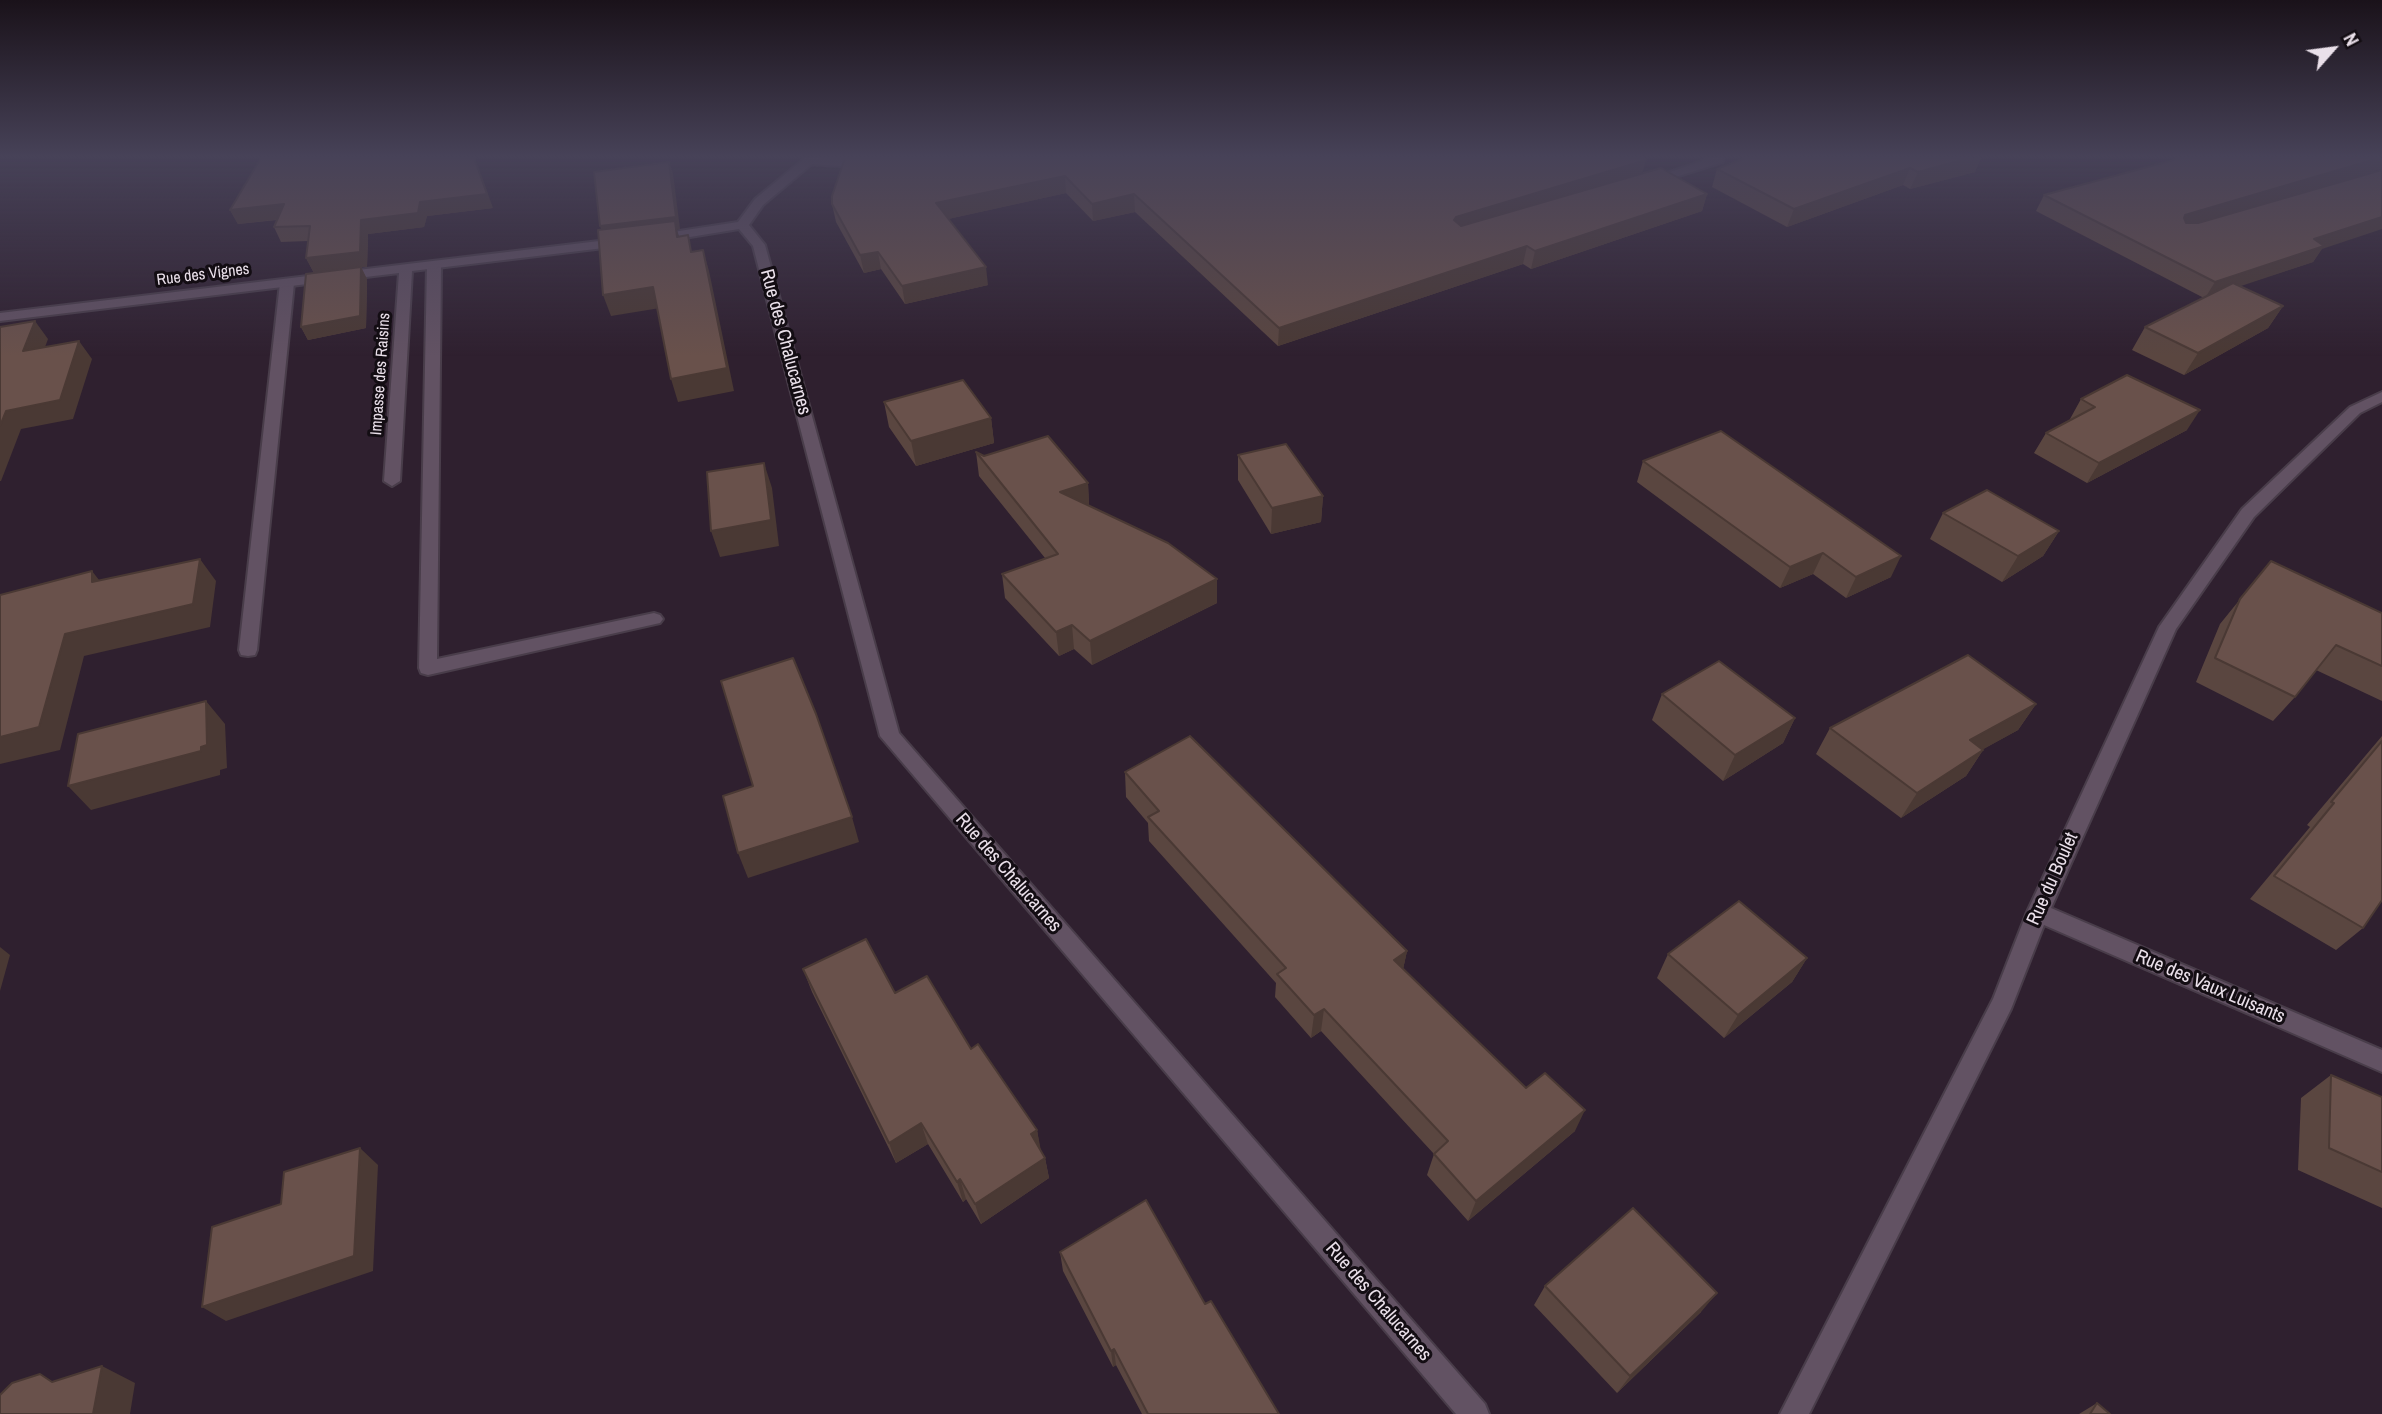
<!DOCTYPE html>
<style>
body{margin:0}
#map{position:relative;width:2382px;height:1414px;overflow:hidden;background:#2f202f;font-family:"Archivo Narrow",sans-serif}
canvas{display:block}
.north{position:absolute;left:2298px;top:14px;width:70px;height:70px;-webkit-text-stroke:5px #130d13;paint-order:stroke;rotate:62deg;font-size:19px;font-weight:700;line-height:28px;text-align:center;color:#eae0ea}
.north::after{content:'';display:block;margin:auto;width:24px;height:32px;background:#eae0ea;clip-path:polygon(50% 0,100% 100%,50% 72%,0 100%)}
</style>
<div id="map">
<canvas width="2382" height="1414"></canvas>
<div class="north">N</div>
</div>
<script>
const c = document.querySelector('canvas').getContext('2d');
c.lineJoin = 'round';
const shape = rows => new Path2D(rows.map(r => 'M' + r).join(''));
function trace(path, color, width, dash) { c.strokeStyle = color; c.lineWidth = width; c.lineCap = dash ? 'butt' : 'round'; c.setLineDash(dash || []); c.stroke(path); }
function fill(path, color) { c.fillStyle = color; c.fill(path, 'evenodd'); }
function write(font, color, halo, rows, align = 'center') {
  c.font = font + ' "Archivo Narrow",sans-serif'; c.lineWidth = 6; c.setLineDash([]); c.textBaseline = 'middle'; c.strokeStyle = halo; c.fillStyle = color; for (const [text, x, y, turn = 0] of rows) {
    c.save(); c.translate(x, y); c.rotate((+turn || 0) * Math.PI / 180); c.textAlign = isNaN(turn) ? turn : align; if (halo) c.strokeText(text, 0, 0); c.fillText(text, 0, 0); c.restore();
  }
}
const service = shape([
 [806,158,869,160,875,164,869,168,811,164,807,162,806,158],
 [1711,158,1723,158,1723,162,1647,186,1641,182,1711,158],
 [434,262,441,266,437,659,654,613,660,615,663,619,660,623,428,675,421,673,419,668,427,266,434,262],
 [287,279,294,283,257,650,255,655,248,656,241,655,239,650,280,283,287,279]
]);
const minor = shape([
 [805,158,819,158,763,205,749,225,765,245,899,733,1485,1404,1489,1414,1456,1414,880,736,753,246,739,229,653,243,647,239,653,235,738,222,755,199,805,158],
 [624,238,629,239,629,245,412,271,400,481,392,486,384,481,399,273,0,321,0,313,624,238],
 [2382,392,2382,402,2360,413,2254,517,2176,629,2051,908,2382,1050,2382,1072,2044,925,2011,1009,1809,1414,1780,1414,1993,999,2027,912,2159,627,2242,509,2350,407,2382,392]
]);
const wall = shape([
 [845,158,1646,160,1642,173,1707,194,1702,211,1531,269,1523,264,1278,346,1135,212,1093,221,1066,193,948,219,988,285,905,304,881,269,864,273,836,222,832,204],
 [1745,158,1981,158,1975,172,1910,189,1903,185,1787,227,1712,187,1717,169],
 [2176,158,2382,158,2313,262,2239,286,2283,306,2268,328,2184,375,2132,350,2145,327,2204,298,2036,211,2044,195,2178,159],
 [493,208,427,216,424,227,368,234,367,267,361,267,367,279,366,328,308,340,301,327,314,273,306,258,308,241,281,242,274,227,277,220,238,224,230,210],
 [2081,399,2187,430,2087,483,2034,453,2046,433,2071,420,2070,419],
 [884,402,991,418,994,443,916,466,889,427],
 [976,452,984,456,1088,483,1089,506,1217,579,1217,603,1092,665,1074,649,1059,656,1005,598,1002,574,1045,558,979,476],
 [1238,455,1323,496,1321,522,1271,534,1238,480],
 [1643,461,1891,577,1846,598,1813,574,1780,588,1637,482],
 [1943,513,2059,531,2043,556,2002,582,1930,539],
 [2271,561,2382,613,2382,701,2316,670,2295,697,2273,721,2196,682,2220,624],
 [1662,694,1795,718,1783,743,1723,781,1652,720],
 [2036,704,2018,730,1983,749,1983,750,1966,776,1901,818,1816,754,1830,728],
 [2382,736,2382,900,2363,928,2336,950,2250,899,2310,827,2307,825],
 [1125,772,1407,951,1403,969,1526,1088,1575,1131,1468,1221,1427,1175,1434,1154,1321,1031,1311,1038,1275,997,1276,983,1149,841,1148,823,1126,797],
 [1668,954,1807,958,1792,982,1724,1038,1657,978],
 [803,969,895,993,971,1049,1037,1130,1040,1149,1045,1158,1049,1178,981,1224,966,1199,963,1202,928,1144,896,1163,812,992],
 [2331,1075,2382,1097,2382,1208,2298,1170,2301,1098],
 [1060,1252,1205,1304,1279,1414,1142,1414,1116,1365,1113,1367,1063,1271],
 [1545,1286,1701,1312,1617,1393,1534,1305],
 [2097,1403,2110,1414,2079,1414]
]);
const shadedWall = shape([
 [475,158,493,208,427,216,424,227,368,234,367,267,361,267,367,279,366,328,308,340,301,327,314,273,306,258,361,220,420,202],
 [1969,158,1981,158,1975,172,1910,189,1918,172],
 [2379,158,2382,158,2382,169,2176,230,2185,215],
 [1646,160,1641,177,1453,234,1454,220,1456,217],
 [669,162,673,173,680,229,677,230,681,242,604,238,600,226],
 [1910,168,1903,185,1787,227,1794,209],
 [1065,176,1066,193,939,221,936,203],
 [1134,194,1135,212,1093,221,1092,204],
 [1707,194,1702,211,1531,269,1535,251],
 [284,204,291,218,238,224,230,210],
 [2382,217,2382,229,2322,249,2313,262,2205,298,2215,282,2314,239],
 [1527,246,1523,264,1278,346,1279,328],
 [703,250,709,271,734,391,678,402,671,379],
 [878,252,881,269,864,273,860,255],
 [986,267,988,285,905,304,902,286],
 [653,287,660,308,611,316,603,295],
 [2283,306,2268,328,2184,375,2198,353],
 [35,321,48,339,37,369,23,351],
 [79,341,92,359,73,419,21,429,1,481,0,481,0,426,6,411],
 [2200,410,2187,430,2087,483,2099,463],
 [991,418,994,443,916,466,911,441],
 [764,463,772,488,779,546,720,557,711,531],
 [1088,483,1089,506,1060,492],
 [1323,496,1321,522,1271,534,1272,508],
 [2059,531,2043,556,2002,582,2018,556],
 [1823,553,1813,574,1780,588,1790,567],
 [1901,556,1891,577,1846,598,1856,577],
 [200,559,216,581,210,627,84,656,60,750,0,764,0,737,65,634],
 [92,571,110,594,92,582],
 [1217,579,1217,603,1092,665,1090,641],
 [1072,625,1074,649,1059,656,1056,632],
 [206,701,225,724,227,768,220,770,220,775,91,810,68,786,201,747],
 [2036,704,2018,730,1953,766,1970,740],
 [1795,718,1783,743,1723,781,1735,755],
 [1983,750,1966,776,1901,818,1917,793],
 [852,817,859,842,748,878,738,853],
 [0,947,10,955,0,991],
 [1407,951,1402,974,1394,960],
 [1807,958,1792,982,1724,1038,1738,1015],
 [1324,1009,1321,1031,1311,1038,1314,1015],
 [1585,1110,1575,1131,1468,1221,1476,1201],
 [921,1123,928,1144,896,1163,889,1143],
 [1037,1130,1041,1151,1031,1134],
 [360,1148,378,1165,373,1271,226,1321,202,1307],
 [1045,1158,1049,1178,981,1224,975,1204],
 [960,1179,966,1199,963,1202,957,1182],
 [1717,1293,1701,1312,1617,1393,1630,1376],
 [1114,1349,1116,1365,1113,1367,1111,1351],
 [102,1366,135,1383,130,1414,93,1414]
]);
const building = shape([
 [261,158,474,158,487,194,420,202,418,213,361,220,360,252,306,258,310,226,274,227,284,204,230,210,261,158],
 [845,158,1643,158,1646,160,1456,217,1454,220,1461,226,1661,168,1707,194,1535,251,1527,246,1279,328,1134,194,1092,204,1065,176,936,203,986,267,902,286,878,252,860,255,832,204,832,196,845,158],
 [1745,158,1969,158,1918,172,1910,168,1794,209,1717,169,1745,158],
 [2181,158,2379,158,2185,215,2184,218,2186,223,2198,223,2382,170,2382,217,2314,239,2324,246,2215,282,2044,195,2181,158],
 [669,162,676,217,600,226,594,172,669,162],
 [675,221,677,237,688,235,691,252,703,250,727,368,671,379,653,287,603,295,598,230,675,221],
 [361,267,360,316,301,327,306,274,361,267],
 [2233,283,2283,306,2198,353,2145,327,2233,283],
 [35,321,23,351,79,341,60,400,6,411,0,426,0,327,35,321],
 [2127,375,2200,410,2099,463,2046,433,2095,407,2081,399,2127,375],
 [963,380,991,418,911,441,884,402,963,380],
 [1721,431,1901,556,1856,577,1823,553,1790,567,1643,461,1721,431],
 [1048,436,1088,483,1060,492,1168,543,1217,579,1090,641,1072,625,1056,632,1002,574,1058,554,976,452,984,456,1048,436],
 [1286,444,1323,496,1272,508,1238,455,1286,444],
 [764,463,771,520,711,531,707,472,764,463],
 [1987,490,2059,531,2018,556,1943,513,1987,490],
 [200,559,193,604,65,634,39,727,0,737,0,595,92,571,92,582,200,559],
 [2271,561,2382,613,2382,666,2336,645,2295,697,2215,658,2240,599,2271,561],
 [1968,655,2036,704,1970,740,1983,750,1917,793,1830,728,1968,655],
 [793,658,816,714,852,817,738,853,723,796,753,786,721,681,793,658],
 [1719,661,1795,718,1735,755,1662,694,1719,661],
 [206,701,207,745,201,747,201,751,68,786,78,734,206,701],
 [1190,736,1407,951,1394,960,1526,1088,1545,1073,1585,1110,1476,1201,1434,1154,1448,1141,1324,1009,1314,1015,1277,974,1286,968,1148,817,1159,811,1125,772,1190,736],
 [2382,741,2382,900,2363,928,2274,876,2334,803,2331,802,2382,741],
 [1739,901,1807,958,1738,1015,1668,954,1739,901],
 [866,939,895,993,927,976,971,1049,978,1044,1037,1130,1031,1134,1045,1158,975,1204,960,1179,957,1182,921,1123,889,1143,803,969,866,939],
 [2331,1075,2382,1097,2382,1172,2329,1148,2331,1075],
 [360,1148,354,1256,202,1307,212,1227,281,1204,284,1172,360,1148],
 [1146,1200,1205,1304,1211,1301,1279,1414,1148,1414,1114,1349,1111,1351,1060,1252,1146,1200],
 [1633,1208,1717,1293,1630,1376,1545,1286,1633,1208],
 [102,1366,93,1414,0,1414,0,1395,12,1383,40,1374,52,1382,102,1366],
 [2097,1403,2110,1414,2090,1414,2097,1403]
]);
const farStreetnames = [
 ["Rue des Vignes",203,275,-7],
 ["Impasse des Raisins",381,374,-86]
];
const streetNames = [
 ["Rue des Chalucarnes",785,342,75],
 ["Rue des Chalucarnes",1008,873,49],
 ["Rue du Boulet",2053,879,-66],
 ["Rue des Vaux Luisants",2210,987,23],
 ["Rue des Chalucarnes",1378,1302,49]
];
trace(service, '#493d4a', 4);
trace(minor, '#493d4a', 4);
fill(service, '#625263');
fill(minor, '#625263');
fill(wall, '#5a4640');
fill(shadedWall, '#4a3934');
fill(building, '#69514b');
trace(building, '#4a3934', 2);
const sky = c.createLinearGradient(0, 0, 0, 356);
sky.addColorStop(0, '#1a121a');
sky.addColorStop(0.44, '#474258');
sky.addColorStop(1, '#47425800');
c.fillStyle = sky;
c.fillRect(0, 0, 2382, 356);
write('16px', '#eae0ea', '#130d13', farStreetnames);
write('19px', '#eae0ea', '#130d13', streetNames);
</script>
